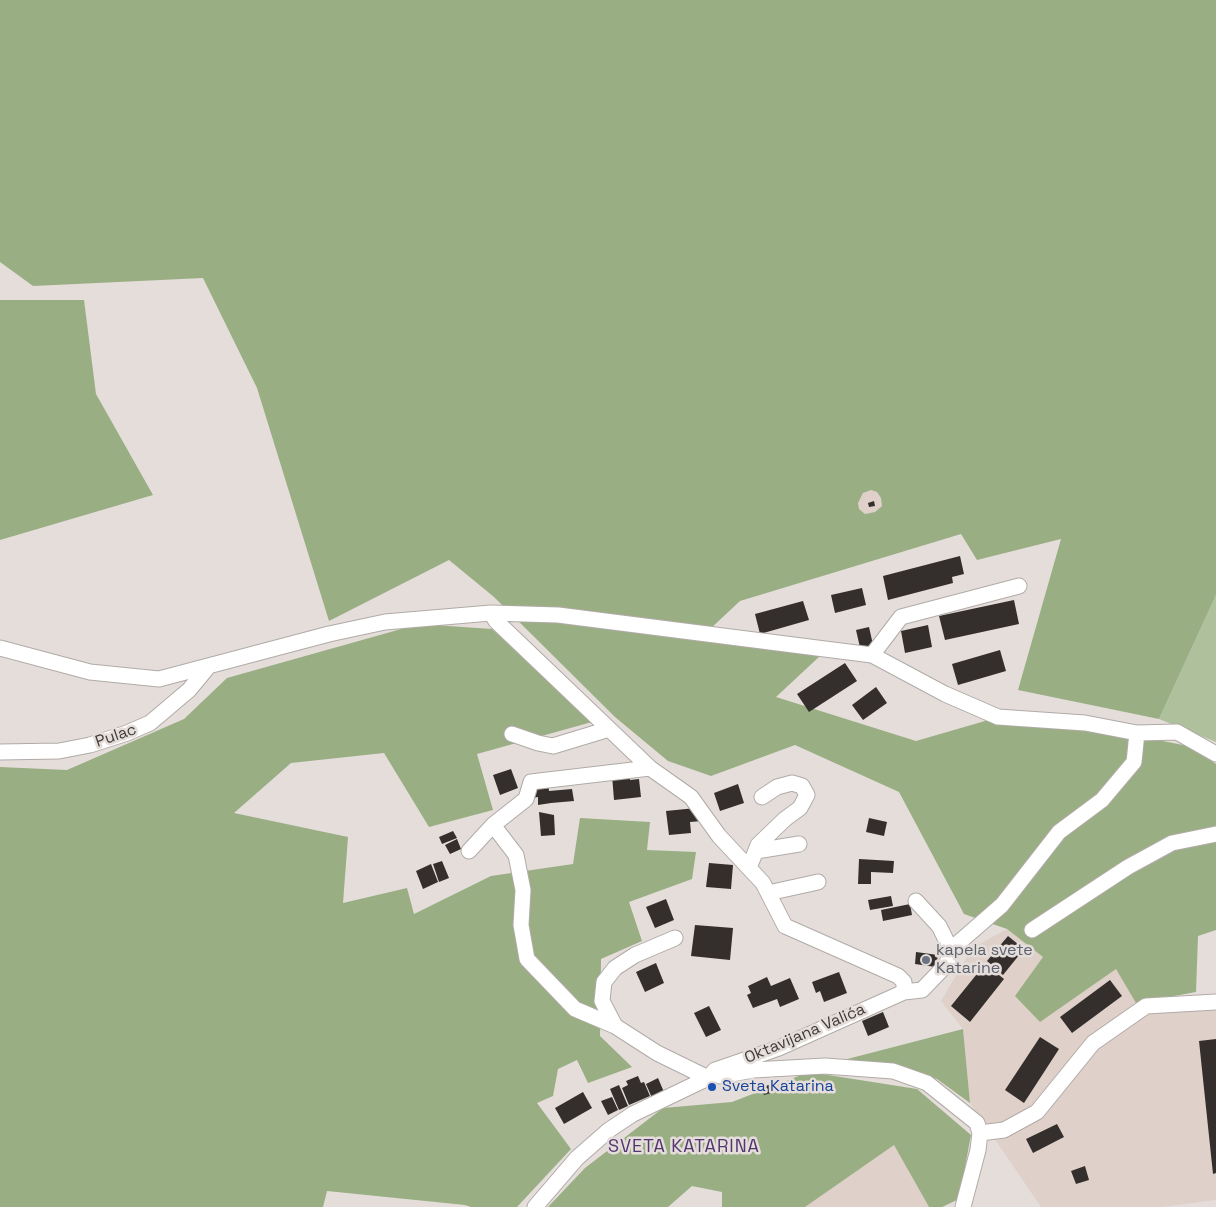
<!DOCTYPE html>
<meta charset="utf-8">
<style>
body{margin:0}
canvas{display:block;background:#e4ddda}
</style>
<canvas width="1216" height="1207"></canvas>
<script>
const c = document.querySelector('canvas').getContext('2d');
c.lineJoin = 'round';
function fill(path, color) { c.fillStyle = color; c.fill(path, 'evenodd'); }
const shape = rows => new Path2D(rows.map(r => 'M' + r).join(''));
function trace(path, color, width, dash) { c.strokeStyle = color; c.lineWidth = width; c.lineCap = dash ? 'butt' : 'round'; c.setLineDash(dash || []); c.stroke(path); }
function write(font, color, halo, rows, align = 'center') {
  c.font = font + ' "Space Grotesk",sans-serif'; c.lineWidth = 5; c.setLineDash([]); c.textBaseline = 'middle'; c.strokeStyle = halo; c.fillStyle = color; for (const [text, x, y, turn = 0] of rows) {
    c.save(); c.translate(x, y); c.rotate((+turn || 0) * Math.PI / 180); c.textAlign = isNaN(turn) ? turn : align; if (halo) c.strokeText(text, 0, 0); c.fillText(text, 0, 0); c.restore();
  }
}
const built = shape([
 [871,490,877,492,881,498,882,506,875,512,865,514,859,509,858,503,863,493],
 [1007,929,1043,957,1116,969,1143,1013,1216,1010,1216,1200,1162,1207,1041,1207,970,1103,963,1029,941,1001,972,948],
 [894,1144,929,1207,805,1207]
]);
const green = shape([
 [1216,595,1216,742,1159,719]
]);
const forest = shape([
 [0,0,1216,0,1216,595,1159,719,1018,690,1061,539,977,560,961,534,740,601,709,630,835,642,776,697,916,741,1016,712,1188,746,1216,764,1216,930,1198,936,1196,992,1136,1003,1116,969,1040,1022,1015,996,1043,957,1007,929,964,914,899,792,795,745,711,776,668,761,615,717,494,597,449,560,329,621,257,388,203,278,33,286,0,262],
 [871,490,877,492,881,498,882,506,875,512,865,514,859,509,858,503,863,493],
 [0,300,84,300,96,394,153,495,0,540],
 [419,624,492,629,592,722,477,754,493,810,429,827,384,753,291,763,234,813,348,837,343,903,407,888,414,914,491,876,573,864,580,818,650,822,647,850,696,852,692,879,629,902,642,941,601,959,600,1036,632,1067,588,1083,577,1060,558,1069,553,1096,537,1103,571,1149,517,1207,471,1207,465,1205,327,1191,323,1207,0,1207,0,767,67,770,184,719,227,678],
 [963,1029,970,1103,937,1079,891,1066,832,1063],
 [809,1072,917,1089,971,1135,959,1199,942,1207,929,1207,894,1145,805,1207,722,1207,722,1192,692,1186,668,1207,548,1207,585,1168,663,1108,732,1102]
]);
const building = shape([
 [874,501,875,506,869,507,868,503],
 [960,556,964,574,952,577,953,583,888,600,883,576],
 [862,588,866,605,835,613,831,595],
 [1014,600,1019,624,945,640,939,616],
 [803,601,809,620,760,634,755,614],
 [928,625,932,647,905,653,901,631],
 [869,627,874,649,861,652,856,630],
 [1000,650,1006,671,958,685,952,664],
 [845,663,857,681,809,712,797,694],
 [876,687,887,703,863,720,852,705],
 [511,769,518,788,500,795,493,775],
 [629,774,630,780,639,779,641,797,614,800,612,775],
 [548,782,549,791,572,789,574,801,551,803,551,797,551,803,538,805,538,797,532,798,531,791,537,790,536,783],
 [738,784,744,803,720,811,714,793],
 [696,808,702,821,690,822,691,833,669,835,666,811],
 [539,812,554,815,555,835,541,836],
 [869,818,887,822,884,836,866,832],
 [453,831,457,838,442,844,439,837],
 [457,839,461,849,450,854,445,845],
 [859,859,894,861,893,873,871,872,871,884,858,884],
 [442,861,449,878,439,882,433,864],
 [709,863,733,865,731,889,706,887],
 [431,864,438,882,423,889,416,871],
 [891,896,893,906,870,910,868,900],
 [666,899,674,920,655,928,646,907],
 [910,904,912,915,883,921,881,910],
 [695,925,733,928,730,960,691,956],
 [1008,936,1024,949,1003,975,987,961],
 [916,952,938,955,936,967,915,964],
 [656,963,664,983,645,992,636,972],
 [985,964,1004,979,970,1022,951,1006],
 [839,972,847,993,824,1002,820,991,816,993,812,982],
 [767,977,771,986,790,978,799,999,780,1007,777,999,753,1008,747,995,751,993,748,986],
 [1110,980,1122,996,1072,1033,1060,1017],
 [709,1006,721,1030,706,1037,694,1013],
 [883,1012,889,1027,868,1036,862,1021],
 [1040,1037,1059,1049,1024,1103,1005,1090],
 [1216,1039,1216,1173,1213,1174,1199,1041],
 [638,1076,641,1083,644,1082,650,1096,629,1105,622,1088,628,1085,626,1081],
 [658,1078,664,1092,652,1098,646,1084],
 [773,1084,775,1092,764,1095,761,1087],
 [619,1085,628,1106,619,1110,610,1089],
 [583,1092,592,1108,564,1124,555,1108],
 [612,1097,618,1110,608,1115,601,1101],
 [1057,1124,1064,1137,1033,1153,1026,1139],
 [1085,1166,1089,1180,1076,1184,1071,1171]
]);
const minor = shape([
 [491,613,558,615,872,655,945,694,998,717,1085,723,1137,733],
 [0,648,90,672,159,679,329,634,385,622,491,613,496,621,650,768],
 [872,655,901,617,1019,586],
 [512,734,538,743,553,746,609,729],
 [0,752,59,751,90,745,127,733,150,723,189,690,208,667],
 [493,825,516,855,523,890,521,925,527,959,575,1009,615,1026],
 [469,851,493,825,526,799,531,782,650,768,691,797,719,836,763,883,785,926,898,976,904,982,904,992,779,1048,724,1067,715,1070,708,1078,633,1114,609,1130,577,1158,535,1207],
 [756,851,799,844],
 [749,868,758,845,785,819,800,808,807,795,802,786,792,783,777,787,762,797],
 [768,893,818,882],
 [1032,930,1128,867,1172,843,1216,834],
 [675,938,635,955,615,968,604,982,602,1001,615,1026,657,1053,708,1078],
 [950,948,956,945,1002,905,1059,832,1102,800,1134,762,1137,733,1177,732,1216,754],
 [904,992,922,990,947,964,949,955,950,948,939,926,916,901],
 [720,1076,753,1070,825,1066,893,1071,927,1083,977,1123,980,1133,978,1150,963,1207],
 [980,1133,1004,1130,1037,1112,1093,1043,1146,1006,1216,1002]
]);
const markers = [
 [926,960,5,"#6b7280"],
 [712,1087,5,"#1a4fb4"]
];
const streetNames = [
 ["Pulac",116,736,-19],
 ["Oktavijana Valića",805,1034,-23]
];
const worshipNames = [
 ["kapela svete",936,951],
 ["Katarine",936,969]
];
const transitNames = [
 ["Sveta Katarina",722,1087]
];
const neighbourhoodNames = [
 ["SVETA KATARINA",684,1147]
];
fill(built, '#dfd1c9');
fill(green, '#afc09d');
fill(forest, '#9aae84');
fill(building, '#342f2c');
trace(minor, '#b1aba7', 17);
trace(minor, '#fff', 15);
for (const [x, y, r, color] of markers) { const dot = new Path2D(); dot.arc(x, y, r, 0, 2 * Math.PI); c.fillStyle = color; c.fill(dot); trace(dot, '#e4ddda', 2); }
write('16px', '#3e3b3a', '#e4ddda', streetNames);
write('16px', '#5b616d', '#e4ddda', worshipNames, 'left');
write('16px', '#164399', '#e4ddda', transitNames, 'left');
c.letterSpacing = '1px';
write('18px', '#543771', '#e4ddda', neighbourhoodNames);
c.letterSpacing = '0px';
</script>
